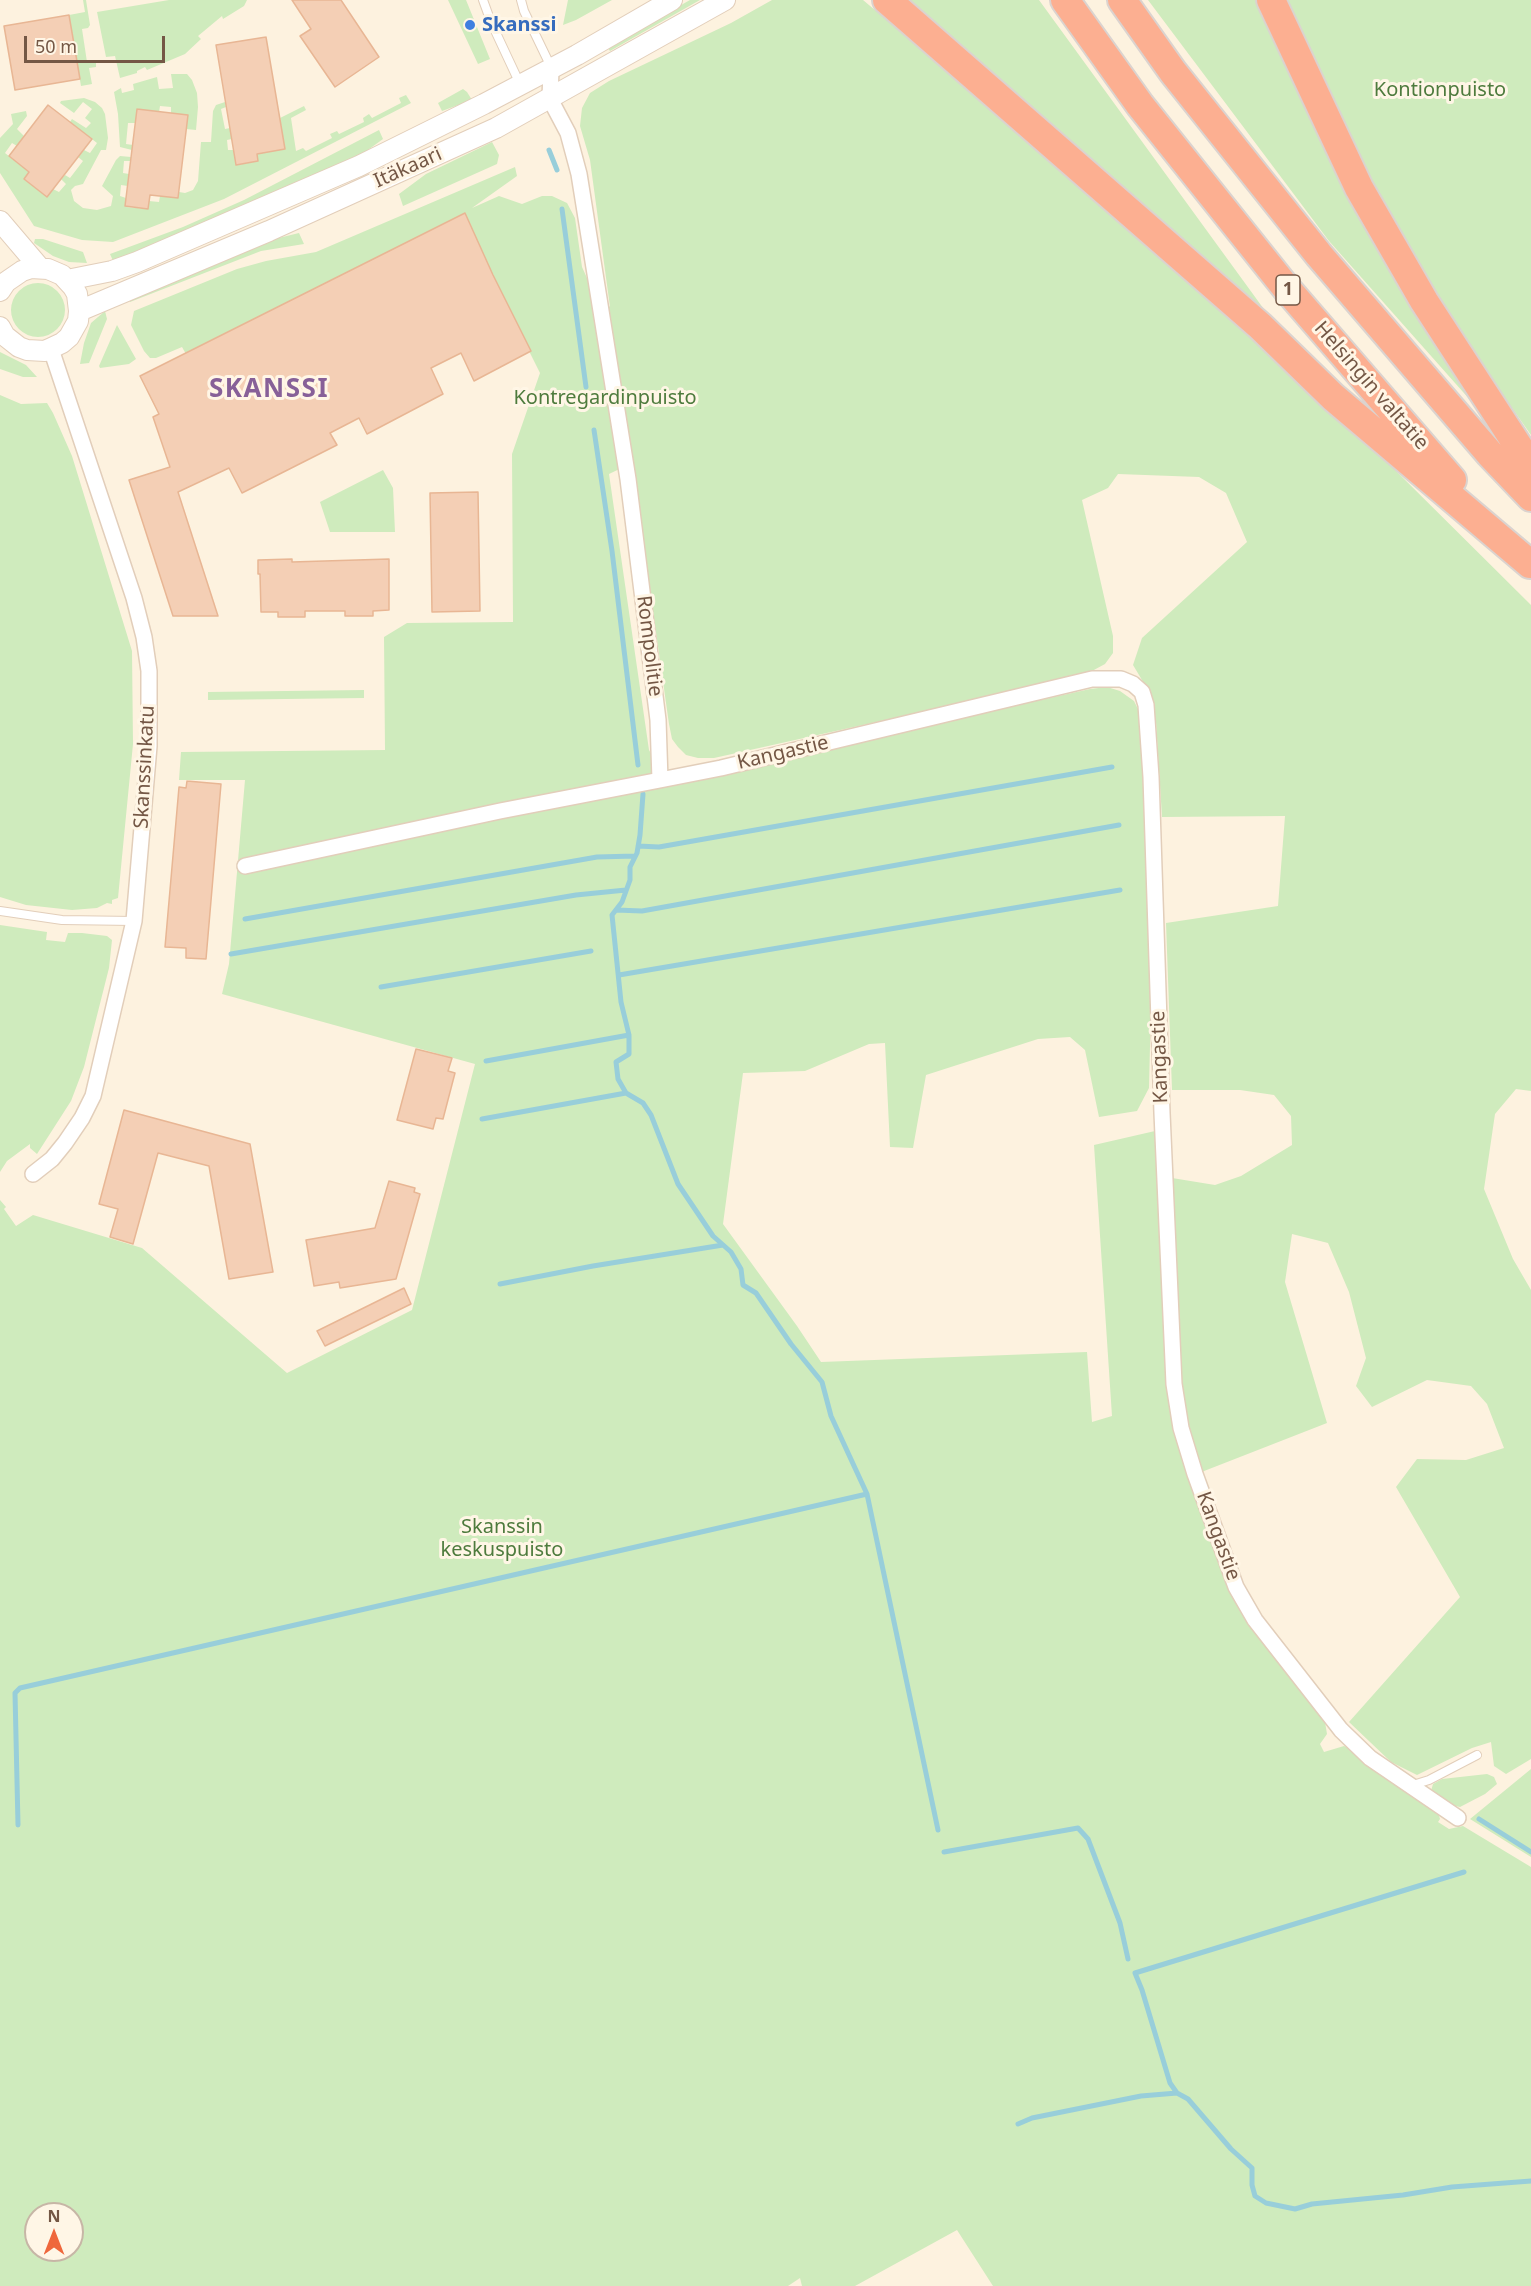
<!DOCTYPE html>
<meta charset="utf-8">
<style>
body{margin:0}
#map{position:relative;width:1531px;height:2286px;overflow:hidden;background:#fdf2df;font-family:"Noto Sans",sans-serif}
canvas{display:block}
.north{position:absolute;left:24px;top:2202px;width:60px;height:60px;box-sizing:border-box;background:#fff6e6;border:2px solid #c7b6a6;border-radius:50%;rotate:0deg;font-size:16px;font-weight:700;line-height:24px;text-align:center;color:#745745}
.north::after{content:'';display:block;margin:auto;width:21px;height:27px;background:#ef673c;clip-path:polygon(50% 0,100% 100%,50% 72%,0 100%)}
.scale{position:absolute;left:24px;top:36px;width:141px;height:27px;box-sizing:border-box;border:3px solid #745745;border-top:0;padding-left:8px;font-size:18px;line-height:21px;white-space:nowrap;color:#745745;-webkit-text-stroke:4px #fff6e6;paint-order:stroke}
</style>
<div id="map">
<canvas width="1531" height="2286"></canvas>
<div class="north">N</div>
<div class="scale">50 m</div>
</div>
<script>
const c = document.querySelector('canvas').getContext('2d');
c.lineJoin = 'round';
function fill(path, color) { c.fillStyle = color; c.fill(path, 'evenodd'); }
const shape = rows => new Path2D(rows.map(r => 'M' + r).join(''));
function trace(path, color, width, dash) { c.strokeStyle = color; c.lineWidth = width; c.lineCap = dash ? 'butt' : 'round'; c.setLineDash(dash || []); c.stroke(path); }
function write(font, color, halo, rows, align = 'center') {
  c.font = font + ' "Noto Sans",sans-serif'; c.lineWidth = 6; c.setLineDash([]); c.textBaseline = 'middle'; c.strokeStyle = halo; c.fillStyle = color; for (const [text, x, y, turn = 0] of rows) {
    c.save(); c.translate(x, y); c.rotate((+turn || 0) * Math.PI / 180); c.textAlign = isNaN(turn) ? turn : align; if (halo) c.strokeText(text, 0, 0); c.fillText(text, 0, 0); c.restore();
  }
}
const green = shape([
 [83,0,86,0,90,25,88,28,82,29,87,62,96,62,96,67,89,68,92,84,81,86,69,15,85,12],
 [169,0,247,0,244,6,223,19,222,16,198,36,201,39,185,54,147,70,145,67,137,71,137,73,120,78,115,56,106,57,97,12],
 [448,0,466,0,490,59,478,64],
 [568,0,612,0,576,20,563,25],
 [690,0,700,0,610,51,607,47],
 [772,0,863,0,1113,210,1233,319,1385,460,1531,605,1531,1091,1516,1089,1495,1114,1484,1189,1513,1259,1531,1290,1531,1759,1506,1774,1494,1766,1491,1742,1472,1748,1417,1775,1391,1762,1349,1722,1460,1597,1396,1487,1417,1459,1466,1460,1504,1448,1487,1404,1471,1386,1427,1380,1372,1407,1356,1386,1366,1358,1349,1292,1328,1243,1292,1234,1285,1282,1327,1423,1199,1473,1185,1420,1179,1373,1172,1178,1215,1185,1241,1176,1292,1145,1291,1116,1274,1095,1240,1090,1172,1090,1166,923,1278,906,1285,816,1162,817,1156,722,1151,695,1133,665,1142,638,1247,542,1226,493,1199,477,1118,474,1108,488,1082,500,1113,636,1113,653,1105,664,1092,671,1079,677,714,758,698,758,686,755,678,747,672,739,669,724,632,463,609,474,649,750,667,783,1090,689,1107,687,1120,691,1134,701,1141,715,1152,963,1149,1088,1137,1111,1099,1117,1085,1050,1070,1037,1038,1039,926,1075,913,1148,890,1147,885,1043,869,1044,805,1071,743,1073,723,1224,797,1326,821,1362,1087,1352,1092,1422,1112,1416,1094,1145,1155,1131,1168,1395,1173,1426,1185,1469,1226,1583,1245,1618,1324,1716,1327,1734,1320,1744,1324,1752,1344,1746,1354,1750,1437,1809,1440,1819,1438,1822,1449,1829,1463,1826,1531,1867,1531,2286,993,2286,957,2230,855,2286,802,2286,800,2278,788,2286,0,2286,0,1200,6,1207,4,1209,16,1226,33,1215,142,1248,287,1373,412,1310,475,1064,222,994,229,964,245,780,179,780,181,752,385,750,384,637,407,623,513,622,512,454,540,373,461,215,186,354,182,347,156,358,150,358,144,351,131,325,134,311,237,269,266,261,316,252,515,167,517,176,472,208,499,196,522,204,542,196,552,196,567,203,575,218,582,267,592,289,610,307,590,160,580,126,582,108,590,93,609,81,731,23],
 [36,2214,72,2214,72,2250,36,2250],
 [905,0,1039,0,1266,312],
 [1148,0,1258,0,1479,403,1471,401,1463,392,1329,241],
 [1284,0,1531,0,1531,435,1448,317,1376,191],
 [171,74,187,74,192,80,197,93,198,107,196,130,186,129,171,113,171,107,160,106,159,112,135,123,128,123,126,144,133,145,132,150,120,147,118,114,114,92,121,88,122,93,134,90,133,84,157,77,159,89,173,88],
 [463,89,467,92,472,100,442,111,438,103],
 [406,95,411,103,224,199,113,242,82,240,34,226,0,173,0,138,13,124,11,114,26,111,27,116,17,129,24,136,17,146,12,143,5,153,29,172,24,179,47,197,53,189,59,192,66,184,61,179,65,175,70,178,83,161,78,157,84,150,90,153,97,143,70,122,72,119,86,128,91,123,85,118,92,109,83,102,74,113,60,103,61,101,84,98,95,102,102,108,105,114,108,138,106,150,101,150,83,184,75,186,71,190,74,201,83,208,97,210,111,206,113,196,102,186,116,160,120,156,131,157,131,161,124,161,123,173,129,174,128,186,121,185,120,196,126,198,126,207,148,209,149,201,159,202,160,196,178,198,179,192,185,193,193,190,198,181,201,142,211,142,213,111,216,105,225,102,226,107,221,109,225,129,230,128,232,139,227,140,228,150,234,150,237,165,258,161,257,154,285,149,280,118,304,106,306,110,291,118,296,151,303,148,306,151,332,138,330,134,337,131,339,134,364,122,363,118,369,114,372,118,401,103,399,98],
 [379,130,383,139,350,163,114,263,110,254,183,227,244,200],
 [492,142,499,155,497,164,403,206,399,194,426,174],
 [299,233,304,244,261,251,130,302,127,295,258,243],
 [35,239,43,239,83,252,87,263,69,262,53,256,34,243],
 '11 310a27 27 0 1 1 54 0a27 27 0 1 1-54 0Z',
 [105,311,107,319,89,363,80,364,84,343,91,323],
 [117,325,136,359,129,364,100,368,99,366],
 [0,352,26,365,37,377,23,377,0,369],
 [0,395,21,404,47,403,53,413,72,456,132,651,133,744,118,898,112,900,112,904,107,903,97,908,72,910,26,905,0,897],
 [383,470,393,488,395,532,330,532,320,502],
 [364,690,364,698,208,700,208,692],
 [0,925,47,932,46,940,65,942,68,933,82,933,107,936,112,940,109,968,84,1067,71,1101,37,1154,30,1148,30,1144,7,1161,0,1172],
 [1531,1769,1531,1857,1470,1819],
 [1487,1774,1494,1777,1497,1784,1485,1794,1460,1807,1451,1805,1431,1791,1433,1784,1442,1779]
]);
const stream = shape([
 [549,150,557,170],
 [562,209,586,387],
 [594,430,612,551,638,765],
 [643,794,640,835,637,853,630,867,630,880,622,902,612,915,621,1002,629,1035,629,1054,616,1062,618,1079,626,1093,643,1103,651,1115,678,1184,713,1236,731,1252,741,1269,743,1285,756,1293,791,1344,822,1382,831,1416,867,1494,938,1830],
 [638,846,659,847,1112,767],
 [616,910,642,911,1119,825],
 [245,919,597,857,635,856],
 [231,954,576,895,626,890],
 [619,975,1120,890],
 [381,987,591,951],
 [486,1061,629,1035],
 [482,1119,626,1093],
 [500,1284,593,1266,723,1245],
 [1479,1819,1531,1852],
 [18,1825,15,1693,20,1688,867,1494],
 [944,1852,1078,1828,1088,1839,1120,1923,1128,1959],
 [1464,1872,1135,1973,1142,1990,1170,2083,1177,2093,1188,2099,1231,2149,1252,2168,1252,2185,1255,2196,1266,2203,1295,2209,1312,2204,1403,2195,1452,2187,1531,2181],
 [1018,2124,1032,2118,1141,2096,1177,2093]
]);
const building = shape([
 [292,0,341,0,379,57,335,87,300,36,311,29,292,0],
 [69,15,80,79,15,90,4,26,69,15],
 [266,37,285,149,257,154,258,161,236,165,216,45,266,37],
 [48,105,92,139,47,197,24,179,29,172,9,156,48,105],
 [137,109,188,115,178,198,150,195,148,209,125,206,137,109],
 [465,213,493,275,531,351,474,381,461,353,431,368,443,394,367,434,359,418,330,433,337,445,242,493,229,468,178,492,218,616,173,616,129,480,170,467,153,417,159,414,140,376,465,213],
 [478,492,480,611,432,612,430,493,478,492],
 [292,559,292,562,389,559,389,610,373,611,373,616,345,616,345,611,305,611,305,617,278,617,278,612,261,612,260,574,258,574,258,560,292,559],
 [187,781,221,784,206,959,186,958,186,948,165,947,179,787,186,788,187,781],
 [416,1049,452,1058,448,1071,455,1073,443,1119,436,1118,433,1129,397,1120,416,1049],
 [124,1110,250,1144,273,1272,229,1279,209,1166,158,1153,133,1244,110,1237,118,1209,99,1204,124,1110],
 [389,1181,415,1188,414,1192,420,1194,396,1279,340,1288,339,1282,314,1286,306,1240,375,1228,389,1181],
 [404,1288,411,1304,325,1346,317,1331,404,1288]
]);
const service = shape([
 [483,0,491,22,520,84],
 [521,0,524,11,551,67],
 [0,911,62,920,134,921],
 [1413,1785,1429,1780,1477,1755]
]);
const minor = shape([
 [660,780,721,768,1092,679,1121,679,1133,684,1142,692,1146,705,1151,777,1162,1113,1174,1384,1181,1428,1195,1474,1236,1587,1255,1620,1341,1730,1370,1758,1458,1818],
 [245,866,500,811,660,780,658,720,628,479,579,174,568,133,550,99,551,69],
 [33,1174,52,1159,65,1143,82,1118,93,1096,134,921,149,746,149,671,144,637,134,598,51,349]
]);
const tertiary = shape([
 [0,221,40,268],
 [67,280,112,271,137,262,359,166,484,104,577,55,672,0],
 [0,291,6,282,22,271,31,268,48,269,62,275,73,287,77,294,79,311,78,321,69,337,62,343,45,351,27,350,19,347,5,336,0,327],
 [79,311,269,231,496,128,725,0]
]);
const motorway = shape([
 [887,0,1260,326,1333,397,1530,564],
 [1065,0,1140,105,1287,289,1452,480],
 [1122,0,1173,72,1319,255,1490,454,1531,497],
 [1271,0,1359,188,1424,301,1531,466]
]);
const markers = [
 [470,25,6,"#3f7fe0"]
];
const shields = [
 [1288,290,24]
];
const shieldNames = [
 ["1",1288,290]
];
const shopNames = [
 ["Skanssi",482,25]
];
const parkNames = [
 ["Kontionpuisto",1440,90],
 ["Kontregardinpuisto",605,398],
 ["Skanssin",502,1527],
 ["keskuspuisto",502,1550]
];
const streetNames = [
 ["Itäkaari",408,168,-24],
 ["Helsingin valtatie",1371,386,49],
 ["Rompolitie",649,646,83],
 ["Kangastie",783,753,-13],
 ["Skanssinkatu",145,767,-87],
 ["Kangastie",1160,1057,-92],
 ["Kangastie",1218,1536,70]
];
const districtNames = [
 ["SKANSSI",269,390]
];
fill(green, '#cfebbd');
trace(stream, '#98ceda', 5);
fill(building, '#f4cfb5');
trace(building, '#e8b694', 1.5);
trace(service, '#e2ceba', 10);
trace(minor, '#e2ceba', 18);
trace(tertiary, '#e2ceba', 22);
trace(motorway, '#dbd3cf', 32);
trace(service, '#fff', 8);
trace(minor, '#fff', 15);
trace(tertiary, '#fff', 20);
trace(motorway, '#fcaf91', 28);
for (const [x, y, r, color] of markers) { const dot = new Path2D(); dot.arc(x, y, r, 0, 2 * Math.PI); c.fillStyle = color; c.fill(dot); trace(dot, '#fff6e6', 2); }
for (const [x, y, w] of shields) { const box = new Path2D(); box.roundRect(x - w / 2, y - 15, w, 30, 4.5); c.fillStyle = '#fff6e6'; c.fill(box); trace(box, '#745745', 1.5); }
write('bold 18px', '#745745', null, shieldNames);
write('bold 20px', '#366cbe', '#fff6e6', shopNames, 'left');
write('20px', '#4e7b3d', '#fff6e6', parkNames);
write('20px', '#745745', '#fff6e6', streetNames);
c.letterSpacing = '1.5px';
write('bold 26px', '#876098', '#fff6e6', districtNames);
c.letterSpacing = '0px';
</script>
